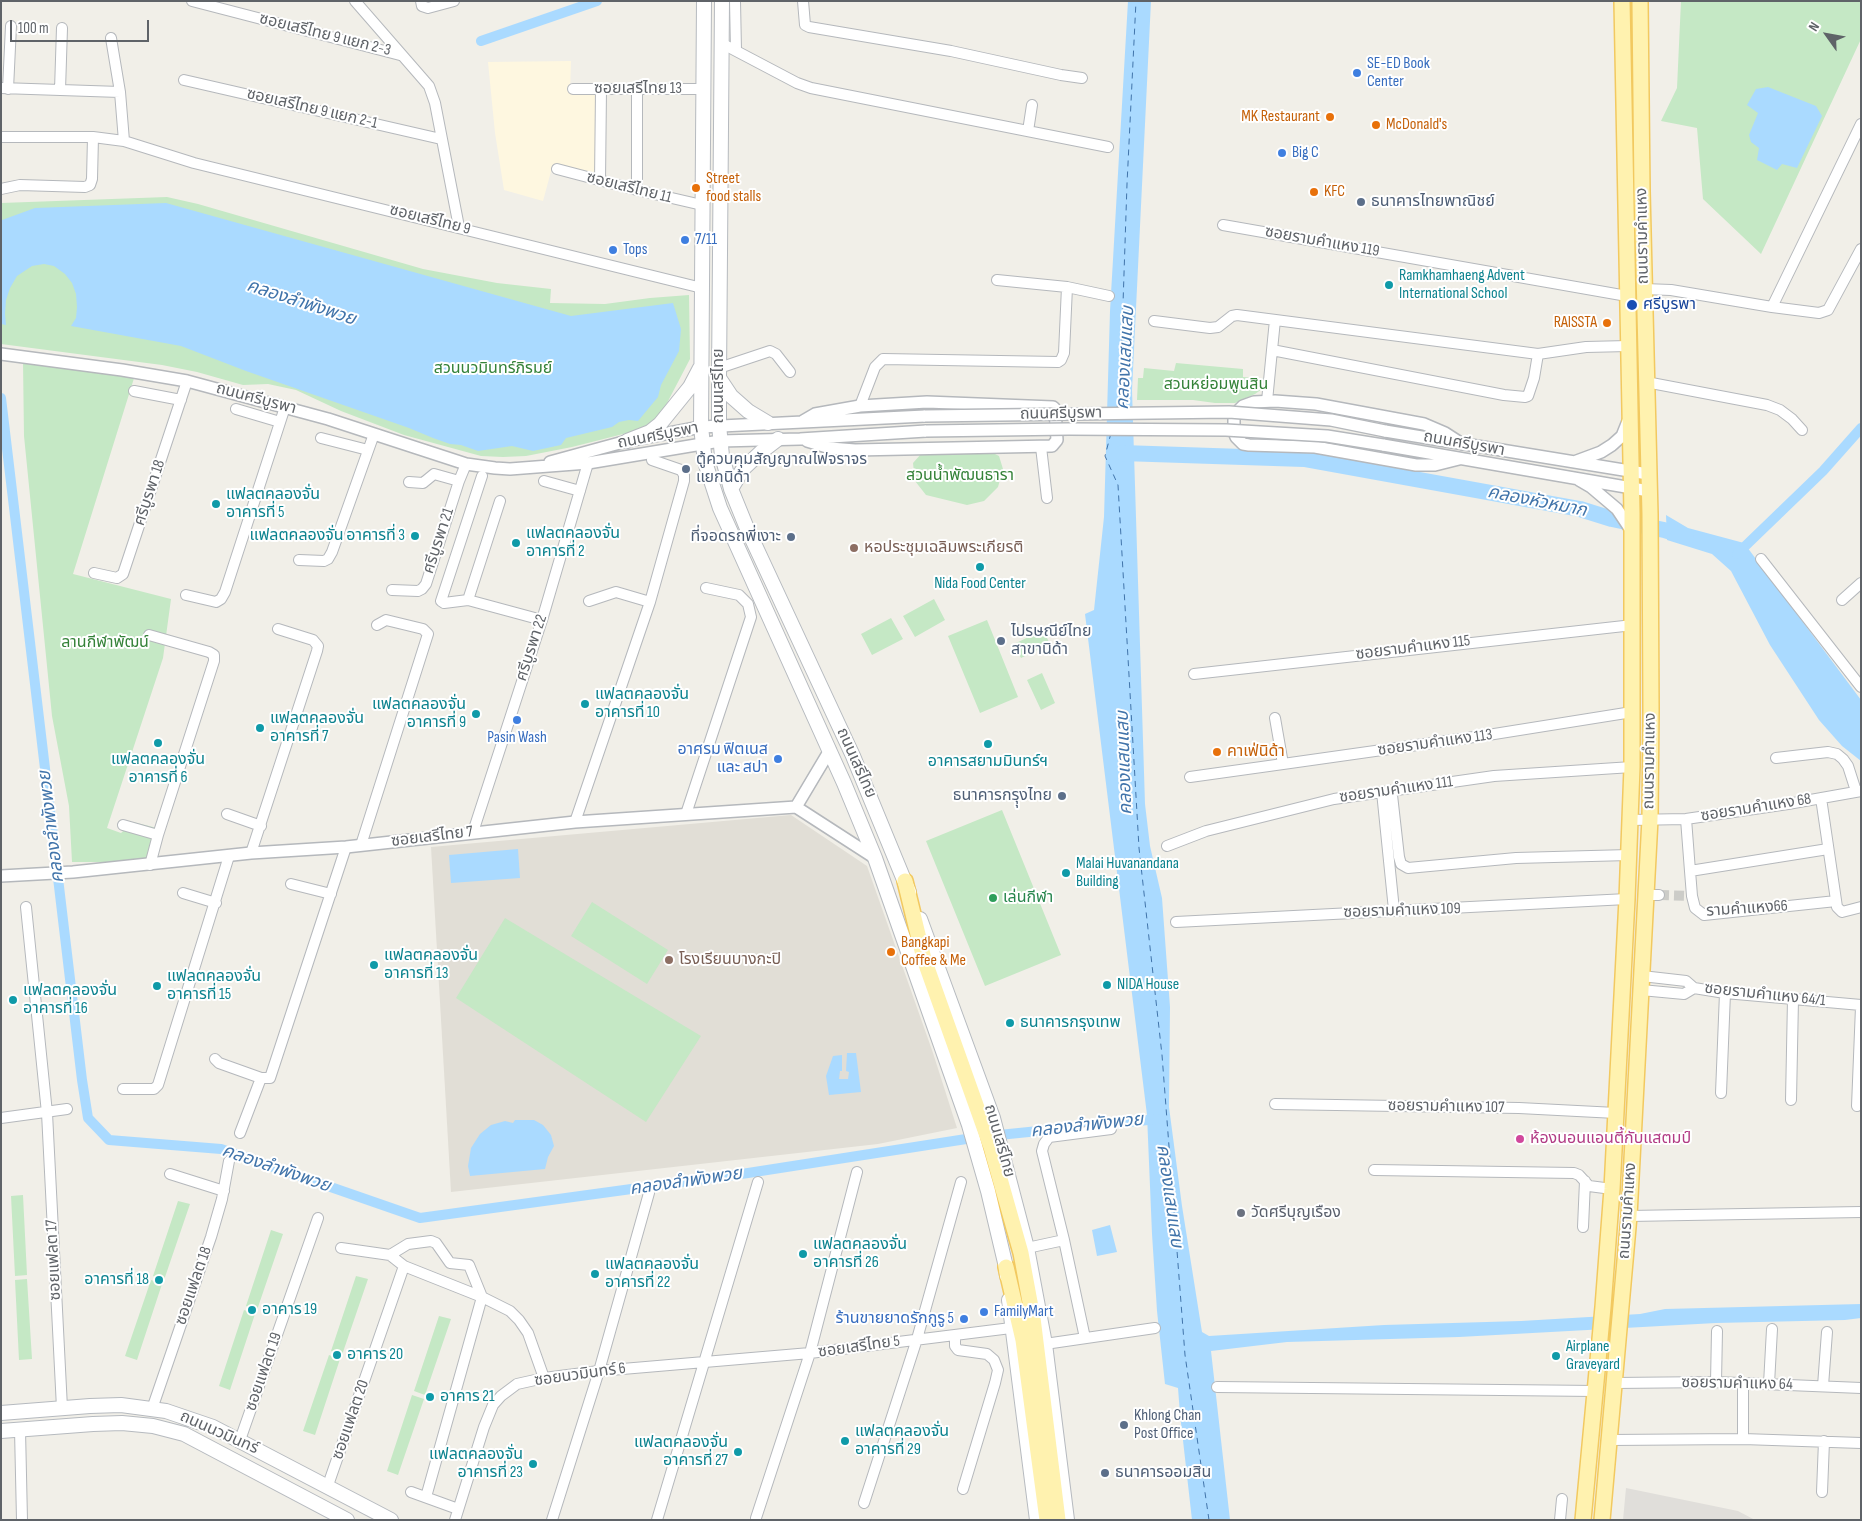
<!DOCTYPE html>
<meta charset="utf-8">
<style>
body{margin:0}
#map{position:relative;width:1862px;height:1521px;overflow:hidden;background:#f1efe8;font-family:"Sofia Sans Condensed",sans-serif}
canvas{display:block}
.frame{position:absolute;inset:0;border:2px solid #5f6368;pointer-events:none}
.north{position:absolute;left:1802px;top:10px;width:50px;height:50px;-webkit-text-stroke:4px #fff;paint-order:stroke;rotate:302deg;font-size:14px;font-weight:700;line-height:20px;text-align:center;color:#5f6368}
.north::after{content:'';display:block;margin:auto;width:18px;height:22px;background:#5f6368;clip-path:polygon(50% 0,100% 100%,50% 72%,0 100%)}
.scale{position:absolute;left:10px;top:20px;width:139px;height:22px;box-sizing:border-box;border:2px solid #5f6368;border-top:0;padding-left:6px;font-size:15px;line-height:18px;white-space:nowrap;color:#5f6368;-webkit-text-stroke:4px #fff;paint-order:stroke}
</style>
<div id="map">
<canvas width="1862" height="1521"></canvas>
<div class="frame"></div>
<div class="north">N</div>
<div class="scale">100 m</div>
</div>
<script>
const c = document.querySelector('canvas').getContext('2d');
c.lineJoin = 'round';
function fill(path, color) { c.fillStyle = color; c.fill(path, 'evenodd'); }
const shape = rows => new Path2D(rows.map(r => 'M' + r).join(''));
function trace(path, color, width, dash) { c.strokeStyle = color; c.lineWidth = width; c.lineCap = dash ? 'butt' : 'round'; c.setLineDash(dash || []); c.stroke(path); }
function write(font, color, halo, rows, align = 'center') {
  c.font = font + ' "Sofia Sans Condensed","Noto Sans Thai",sans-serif'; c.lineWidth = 4; c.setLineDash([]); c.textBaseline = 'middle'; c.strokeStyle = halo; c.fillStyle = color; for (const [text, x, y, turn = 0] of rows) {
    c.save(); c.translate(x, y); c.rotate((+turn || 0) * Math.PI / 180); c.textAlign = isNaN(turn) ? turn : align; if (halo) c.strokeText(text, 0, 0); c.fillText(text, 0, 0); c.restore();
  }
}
const commercial = shape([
 [571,61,570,94,598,95,596,175,553,164,543,201,504,190,495,133,488,62]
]);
const industrial = shape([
 [1626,1488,1738,1511,1755,1520,1623,1520]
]);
const education = shape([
 [791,815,867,866,933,1053,957,1128,878,1144,451,1192,431,847]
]);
const green = shape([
 [1681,1,1861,1,1861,39,1761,254,1703,199,1697,128,1661,121,1677,88],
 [167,197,198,204,423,269,497,283,551,289,550,303,605,304,650,298,689,295,690,359,666,405,652,423,639,430,572,447,526,456,503,457,481,456,404,435,341,411,296,390,268,384,243,385,197,372,162,365,1,344,1,203],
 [23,362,135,375,73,574,171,599,163,658,107,828,121,833,133,822,157,828,145,862,72,862,69,806,52,716,24,436],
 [1176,363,1243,369,1243,377,1266,379,1265,387,1255,394,1235,403,1215,403,1193,400,1137,400,1138,378,1143,378,1144,368,1174,371],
 [933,450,987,450,999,456,1003,469,998,487,984,501,967,505,926,495,915,481,913,463,921,454],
 [934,599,945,620,915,637,903,616],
 [891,618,903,639,872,655,861,634],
 [987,620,1018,697,980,713,948,636],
 [1043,630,1050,644,1021,658,1014,644],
 [1042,673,1055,703,1041,710,1027,680],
 [1002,810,1061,955,985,986,926,841],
 [592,902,668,950,647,984,571,936],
 [505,918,701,1036,646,1122,456,998],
 [23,1195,27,1275,15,1276,11,1196],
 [178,1201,190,1204,164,1280,153,1276],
 [271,1230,283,1234,257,1310,246,1306],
 [356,1276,368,1279,342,1355,331,1351],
 [27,1279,32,1359,19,1360,15,1280],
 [151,1280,162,1284,137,1360,125,1356],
 [244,1310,255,1314,230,1390,219,1386],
 [439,1316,451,1319,425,1395,414,1391],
 [329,1355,340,1359,315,1435,303,1431],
 [412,1395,424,1399,398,1475,387,1471]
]);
const water = shape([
 [1128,1,1151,1,1132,390,1145,804,1150,846,1162,898,1170,1007,1169,1107,1182,1206,1202,1332,1209,1336,1384,1325,1521,1321,1640,1314,1665,1309,1861,1304,1861,1318,1845,1320,1716,1323,1459,1337,1287,1342,1211,1351,1230,1520,1192,1520,1180,1414,1178,1388,1165,1384,1157,1311,1152,1234,1147,1115,1085,614,1094,610,1104,517,1110,311],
 [1768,87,1816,106,1822,116,1797,168,1782,164,1777,170,1757,160,1759,148,1751,142,1749,135,1758,113,1747,105,1756,89],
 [166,203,571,316,673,303,681,329,679,351,661,385,658,397,638,421,629,420,619,422,612,427,566,438,561,445,533,451,512,446,478,451,461,445,450,444,433,438,409,428,246,371,181,346,71,326,76,318,77,307,76,294,72,283,65,274,54,266,44,264,32,266,17,276,10,288,6,300,5,314,6,325,1,324,2,220,35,208],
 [1666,515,1688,528,1744,543,1750,551,1861,700,1861,761,1842,746,1819,720,1770,645,1731,571,1712,554,1667,540],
 [518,849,520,878,451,883,449,855],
 [847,1053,856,1053,861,1092,829,1095,826,1076,833,1056,842,1055,842,1071,840,1071,839,1079,848,1079,849,1072,846,1071],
 [515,1120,534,1120,543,1125,551,1135,554,1146,548,1157,545,1169,470,1176,468,1166,471,1148,480,1134,491,1125,505,1121,513,1123],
 [1110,1225,1117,1252,1097,1256,1092,1230]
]);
const canal = shape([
 [481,41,597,1],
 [1,398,82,1080,88,1118,109,1140,221,1149,420,1218,748,1173,979,1137,1158,1119],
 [1737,554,1823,471,1861,428]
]);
const river = shape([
 [1122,453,1304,459,1580,509,1612,519,1664,530,1686,537]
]);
const ferry = shape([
 [1117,408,1120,394,1127,184,1136,1],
 [1111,433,1105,456,1118,485,1139,848,1162,1055,1185,1355,1209,1520]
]);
const minorTunnel = shape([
 [1659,895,1691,896]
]);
const minor = shape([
 [192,1,400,55],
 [355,1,429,86,435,103,459,227],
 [421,1,422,6,428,8,454,1],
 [735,1,736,50],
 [803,1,805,25,809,27,951,51,1061,75,1082,78],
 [111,38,120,92,124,141],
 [721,43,797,83,811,88,1108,147],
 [184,80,441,139],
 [1,88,120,92],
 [637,88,637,190],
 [8,89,11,26],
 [573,89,703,89],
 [60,90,62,28],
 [1028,131,1032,105],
 [1,137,93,137,124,141,194,163,702,288],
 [557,169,637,190,702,205],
 [600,181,601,90],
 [1,189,20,185,85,187,90,185,92,179,93,137],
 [1223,225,1627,296],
 [997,280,1067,287,1109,296],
 [1644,289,1671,290,1772,307,1819,313,1828,310,1861,249],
 [1772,307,1861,124],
 [1275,320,1272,350,1504,395,1525,397,1528,396,1534,378,1538,354],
 [1154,321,1210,328,1218,327,1232,316,1237,315,1538,354,1586,347,1628,346],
 [719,368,770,351,776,354,790,372],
 [1646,382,1767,405,1780,410,1792,419,1802,430],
 [134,391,181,400],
 [1267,401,1272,350],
 [860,406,875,367,883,359,1058,362,1061,360,1064,353,1067,287],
 [236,409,280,422],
 [321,438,368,450],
 [1041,447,1047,498],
 [482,476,441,601,444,603,468,600,542,620],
 [544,481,580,491],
 [409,482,423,483,434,474,459,481],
 [1761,559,1861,687],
 [299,560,324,561,328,559,332,552,374,434],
 [94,573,117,578,123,574,187,381],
 [392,590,418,591,422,589,426,584,459,481,466,464],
 [186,595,216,602,221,599,225,592,285,407],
 [468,600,500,501],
 [1842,600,1861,583],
 [589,601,616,592,650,602],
 [149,635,209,652,214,655,214,661,158,835,150,865],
 [1194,674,1633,625],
 [1275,718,1283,764,1488,735,1632,712],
 [1776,758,1828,752,1837,754,1843,759,1848,766,1856,791],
 [1190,777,1283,764],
 [1382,792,1394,910],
 [1392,795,1399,857,1401,864,1408,868,1516,858,1629,855],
 [1821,798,1837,907,1842,912,1861,907],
 [227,814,261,826],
 [686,814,751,617,748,604,739,595,706,588],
 [1686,819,1690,871],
 [1630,820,1686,819,1788,804,1861,791],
 [575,822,650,602,684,481,684,475,681,470,652,460],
 [123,825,158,835],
 [473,832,542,620,588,463],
 [361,845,428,634,423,629,386,620,377,625],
 [1167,846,1206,831,1334,799,1494,776,1632,767],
 [1828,849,1690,871,1692,896,1695,908,1704,915,1836,901],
 [251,853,317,651,318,646,313,640,278,629],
 [291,884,331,894],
 [183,893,216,903],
 [1646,895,1659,895],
 [26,907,47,1113,62,1408],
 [1176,922,1627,899],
 [1642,976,1686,981,1694,988,1725,993,1861,1005],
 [1641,990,1684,994,1694,988],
 [215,1059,219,1063,261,1078,270,1078,346,847],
 [123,1089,154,1089,158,1085,229,856],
 [1721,1093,1725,993],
 [1791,1100,1793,999],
 [1275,1104,1519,1108,1616,1113],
 [1857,1106,1861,1007],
 [1,1118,67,1109],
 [240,1133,261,1078],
 [1374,1170,1574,1173,1579,1175,1589,1186,1612,1189],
 [170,1174,224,1191],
 [1629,1216,1861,1212],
 [1583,1227,1585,1181],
 [341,1248,390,1255,404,1266,482,1297,510,1311,519,1320,528,1333,544,1378],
 [1027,1248,1064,1240],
 [390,1255,408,1244,431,1241,436,1243,450,1263,469,1265,482,1297,426,1497],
 [955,1336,955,1346,958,1350,987,1354,994,1360,998,1370,995,1383,963,1489],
 [1085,1338,1064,1240,1042,1151,1044,1144,1049,1137,1111,1129],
 [1045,1344,1155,1328],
 [1716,1382,1717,1331],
 [1614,1383,1716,1382,1861,1388],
 [1769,1384,1772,1329],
 [1823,1386,1827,1332],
 [1217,1387,1596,1391],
 [152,1409,211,1237,222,1199,229,1161],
 [20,1430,22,1520],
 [1743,1439,1743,1383],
 [240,1440,318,1218],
 [1609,1440,1743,1439,1861,1443],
 [327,1488,404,1266],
 [411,1492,458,1509],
 [1822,1492,1824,1441],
 [864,1503,917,1339,961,1182],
 [756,1518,810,1353,857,1172],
 [455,1520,484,1427,493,1405,501,1396,517,1384,544,1378,599,1371,810,1353,1011,1328],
 [552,1520,599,1371,649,1193],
 [657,1520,758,1182],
 [1560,1520,1562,1499]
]);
const tertiary = shape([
 [1,354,122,370,187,381,328,419,466,464,495,468,510,469,588,463,720,441,800,439,926,431],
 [803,421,815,414,860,406,927,402,1053,407,1055,409,1057,440,1052,446,855,450,830,448,807,441],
 [1385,431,1648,474],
 [1383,445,1649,491],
 [1459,459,1435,465,1416,465,1315,447,1249,445,1243,444,1236,437,1234,432,1234,420,1235,415,1239,410,1243,406,1254,402,1275,401,1316,404,1424,424,1445,433,1462,444],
 [550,462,627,441,701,427,925,416],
 [1574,462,1601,452,1612,445,1622,436,1628,421],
 [1579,480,1591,487,1617,509,1631,530],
 [796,807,875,858],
 [1,876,73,872,251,853,346,847,575,822,796,807,830,750]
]);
const secondary = shape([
 [704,1,701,427,705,462,720,508,844,783,875,858,969,1125,988,1191,1006,1267,1007,1276],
 [722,1,719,378,719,425,722,456,731,489,746,526,853,756,909,892],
 [719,378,731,396,748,411,768,423],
 [627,441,650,432,660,424,690,387,700,368],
 [731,489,743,469,761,452,778,439],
 [920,919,993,1118,1027,1248,1045,1344,1067,1520],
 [1009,1300,1037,1520],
 [1,1413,90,1406,121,1405,166,1411,213,1427,391,1520],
 [1,1431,93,1424,122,1423,153,1426,184,1434,347,1520]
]);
const primary = shape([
 [905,881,924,959,991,1147,1021,1253,1033,1318,1058,1520],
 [1006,1267,1023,1340,1047,1520],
 [1583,1520,1603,1307,1612,1189,1627,899,1632,767,1632,513,1622,1],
 [1602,1520,1629,1216,1650,819,1651,710,1650,514,1642,191,1640,1]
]);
const tertiaryBridge = shape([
 [925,416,1229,412,1331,420,1385,431],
 [926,431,1069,429,1226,430,1327,436,1383,445]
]);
const markers = [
 [1357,73,5,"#3f7fe0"],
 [1330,117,5,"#e8710a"],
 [1376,125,5,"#e8710a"],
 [1282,153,5,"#3f7fe0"],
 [696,188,5,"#e8710a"],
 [1314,192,5,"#e8710a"],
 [1361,202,5,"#5c6f8a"],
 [685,240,5,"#3f7fe0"],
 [613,250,5,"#3f7fe0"],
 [1389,285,5,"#0f9aa8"],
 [1632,305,6,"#1a4fb4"],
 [1607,323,5,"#e8710a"],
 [686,469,5,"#5c6f8a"],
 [216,504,5,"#0f9aa8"],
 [415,536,5,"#0f9aa8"],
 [791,537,5,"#5c6f8a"],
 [516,543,5,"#0f9aa8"],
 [854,548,5,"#8d6e63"],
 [980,567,5,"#0f9aa8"],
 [1001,641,5,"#5c6f8a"],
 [585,704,5,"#0f9aa8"],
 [476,714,5,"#0f9aa8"],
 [517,720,5,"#3f7fe0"],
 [260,728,5,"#0f9aa8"],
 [158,743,5,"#0f9aa8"],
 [988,744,5,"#0f9aa8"],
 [1217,752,5,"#e8710a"],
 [778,759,5,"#3f7fe0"],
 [1062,796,5,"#5c6f8a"],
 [1066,873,5,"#0f9aa8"],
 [993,898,5,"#2e9e5b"],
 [891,952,5,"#e8710a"],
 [669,960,5,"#8d6e63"],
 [374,965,5,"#0f9aa8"],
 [1107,985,5,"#0f9aa8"],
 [157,986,5,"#0f9aa8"],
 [13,1000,5,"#0f9aa8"],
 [1010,1023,5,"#0f9aa8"],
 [1520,1139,5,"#d1479c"],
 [1241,1213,5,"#6b7280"],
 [803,1254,5,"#0f9aa8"],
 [595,1274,5,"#0f9aa8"],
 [159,1280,5,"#0f9aa8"],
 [252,1310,5,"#0f9aa8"],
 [984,1312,5,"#3f7fe0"],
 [964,1319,5,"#3f7fe0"],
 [337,1355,5,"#0f9aa8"],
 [1556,1356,5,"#0f9aa8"],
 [430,1397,5,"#0f9aa8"],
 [1124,1425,5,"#5c6f8a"],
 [845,1441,5,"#0f9aa8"],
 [738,1452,5,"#0f9aa8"],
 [533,1464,5,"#0f9aa8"],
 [1105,1473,5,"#5c6f8a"]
];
const streetNames = [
 ["ซอยเสรีไทย 9 แยก 2-3",325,35,14],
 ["ซอยเสรีไทย 13",638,89],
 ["ซอยเสรีไทย 9 แยก 2-1",312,109,13],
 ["ซอยเสรีไทย 11",629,188,14],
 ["ซอยเสรีไทย 9",430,220,14],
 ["ถนนรามคำแหง",1643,236,-91],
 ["ซอยรามคำแหง 119",1322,242,10],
 ["ถนนเสรีไทย",719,386,-90],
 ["ถนนศรีบูรพา",256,399,15],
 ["ถนนศรีบูรพา",1061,414,-1],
 ["ถนนศรีบูรพา",658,436,-11],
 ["ถนนศรีบูรพา",1464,444,10],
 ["ศรีบูรพา 18",150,493,-72],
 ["ศรีบูรพา 21",439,541,-72],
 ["ศรีบูรพา 22",532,648,-72],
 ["ซอยรามคำแหง 115",1413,648,-7],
 ["ซอยรามคำแหง 113",1435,743,-8],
 ["ถนนรามคำแหง",1650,761,-89],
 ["ถนนเสรีไทย",856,763,66],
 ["ซอยรามคำแหง 111",1396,790,-8],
 ["ซอยรามคำแหง 68",1756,808,-9],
 ["ซอยเสรีไทย 7",432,837,-7],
 ["รามคำแหง66",1747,909,-4],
 ["ซอยรามคำแหง 109",1402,911,-2],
 ["ซอยรามคำแหง 64/1",1765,995,6],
 ["ซอยรามคำแหง 107",1446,1107,1],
 ["ถนนเสรีไทย",999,1141,74],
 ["ถนนรามคำแหง",1628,1211,-86],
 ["ซอยแฟลต 17",54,1260,-93],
 ["ซอยแฟลต 18",194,1286,-71],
 ["ซอยเสรีไทย 5",859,1347,-8],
 ["ซอยแฟลต 19",264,1372,-71],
 ["ซอยนวมินทร์ 6",580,1375,-8],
 ["ซอยรามคำแหง 64",1737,1384,1],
 ["ซอยแฟลต 20",351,1420,-71],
 ["ถนนนวมินทร์",219,1433,24]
];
const shopNames = [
 ["SE-ED Book",1367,64],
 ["Center",1367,82],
 ["Big C",1292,153],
 ["7/11",695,240],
 ["Tops",623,250],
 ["Pasin Wash",517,738,"center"],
 ["อาศรม ฟิตเนส",768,750,"right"],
 ["และ สปา",768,768,"right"],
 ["FamilyMart",994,1312],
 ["ร้านขายยาดรักกูรู 5",954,1319,"right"]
];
const foodNames = [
 ["MK Restaurant",1320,117,"right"],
 ["McDonald's",1386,125],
 ["Street",706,179],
 ["food stalls",706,197],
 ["KFC",1324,192],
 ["RAISSTA",1597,323,"right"],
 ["คาเฟ่นิด้า",1227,752],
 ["Bangkapi",901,943],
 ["Coffee & Me",901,961]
];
const serviceNames = [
 ["ธนาคารไทยพาณิชย์",1371,202],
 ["ตู้ควบคุมสัญญาณไฟจราจร",696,460],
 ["แยกนิด้า",696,478],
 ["ที่จอดรถพี่เงาะ",781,537,"right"],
 ["ไปรษณีย์ไทย",1011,632],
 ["สาขานิด้า",1011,650],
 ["ธนาคารกรุุงไทย",1052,796,"right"],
 ["Khlong Chan",1134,1416],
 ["Post Office",1134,1434],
 ["ธนาคารออมสิน",1115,1473]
];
const cultureNames = [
 ["Ramkhamhaeng Advent",1399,276],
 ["International School",1399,294],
 ["แฟลตคลองจั่น",226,495],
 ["อาคารที่ 5",226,513],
 ["แฟลตคลองจั่น",526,534],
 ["อาคารที่ 2",526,552],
 ["แฟลตคลองจั่น อาคารที่ 3",405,536,"right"],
 ["Nida Food Center",980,584,"center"],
 ["แฟลตคลองจั่น",595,695],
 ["อาคารที่ 10",595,713],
 ["แฟลตคลองจั่น",466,705,"right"],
 ["อาคารที่ 9",466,723,"right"],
 ["แฟลตคลองจั่น",270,719],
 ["อาคารที่ 7",270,737],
 ["แฟลตคลองจั่น",158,760,"center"],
 ["อาคารที่ 6",158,778,"center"],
 ["อาคารสยามมินทร์ฯ",988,762,"center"],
 ["Malai Huvanandana",1076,864],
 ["Building",1076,882],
 ["แฟลตคลองจั่น",384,956],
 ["อาคารที่ 13",384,974],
 ["แฟลตคลองจั่น",167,977],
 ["อาคารที่ 15",167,995],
 ["NIDA House",1117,985],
 ["แฟลตคลองจั่น",23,991],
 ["อาคารที่ 16",23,1009],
 ["ธนาคารกรุงเทพ",1020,1023],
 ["แฟลตคลองจั่น",813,1245],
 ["อาคารที่ 26",813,1263],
 ["แฟลตคลองจั่น",605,1265],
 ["อาคารที่ 22",605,1283],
 ["อาคารที่ 18",149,1280,"right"],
 ["อาคาร 19",262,1310],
 ["Airplane",1566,1347],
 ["Graveyard",1566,1365],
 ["อาคาร 20",347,1355],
 ["อาคาร 21",440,1397],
 ["แฟลตคลองจั่น",855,1432],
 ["อาคารที่ 29",855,1450],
 ["แฟลตคลองจั่น",728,1443,"right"],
 ["อาคารที่ 27",728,1461,"right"],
 ["แฟลตคลองจั่น",523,1455,"right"],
 ["อาคารที่ 23",523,1473,"right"]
];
const transitNames = [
 ["ศรีบูรพา",1643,305]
];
const parkNames = [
 ["สวนนวมินทร์ภิรมย์",493,369],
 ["สวนหย่อมพูนสิน",1216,385],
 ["สวนน้ำพัฒนธารา",960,476],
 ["ลานกีฬาพัฒน์",105,643]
];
const educationNames = [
 ["หอประชุมเฉลิมพระเกียรติ",864,548],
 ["โรงเรียนบางกะปิ",679,960]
];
const leisureNames = [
 ["เล่นกีฬา",1003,898]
];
const hotelNames = [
 ["ห้องนอนแอนตี้กับแสตมป์",1530,1139]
];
const worshipNames = [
 ["วัดศรีบุญเรือง",1251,1213]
];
const waterNames = [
 ["คลองลำพังพวย",301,303,18],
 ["คลองแสนแสบ",1126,358,-87],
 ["คลองหัวหมาก",1537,502,11],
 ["คลองแสนแสบ",1125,763,-92],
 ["คลองลำพังพวย",52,827,-97],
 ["คลองลำพังพวย",1087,1126,-6],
 ["คลองลำพังพวย",276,1169,19],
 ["คลองลำพังพวย",686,1182,-8],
 ["คลองแสนแสบ",1169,1196,82]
];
fill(commercial, '#fef7e0');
fill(industrial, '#e0deda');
fill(education, '#e1ded6');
fill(green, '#c5e8c5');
fill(water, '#aadaff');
trace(canal, '#aadaff', 10);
trace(river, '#aadaff', 16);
trace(ferry, '#4174aa', 1, [6, 5]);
trace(minorTunnel, '#ccccc8', 10, [10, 5]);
trace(minor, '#b5b8bc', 12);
trace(tertiary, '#b5b8bc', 14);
trace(secondary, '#b6babf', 16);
trace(primary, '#f2c960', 18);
trace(minor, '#fff', 10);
trace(tertiary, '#fff', 11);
trace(secondary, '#fff', 14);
trace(primary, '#fff2af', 15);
trace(tertiaryBridge, '#b5b8bc', 14, []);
trace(tertiaryBridge, '#fff', 11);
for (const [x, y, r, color] of markers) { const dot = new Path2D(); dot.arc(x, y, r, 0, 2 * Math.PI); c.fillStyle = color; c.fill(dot); trace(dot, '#fff', 2); }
write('16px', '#5f6368', '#fff', streetNames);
write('16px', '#366cbe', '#fff', shopNames, 'left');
write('16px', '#c56008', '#fff', foodNames, 'left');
write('16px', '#4e5e75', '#fff', serviceNames, 'left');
write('16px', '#0d838f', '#fff', cultureNames, 'left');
write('16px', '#164399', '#fff', transitNames, 'left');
write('16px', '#348238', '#fff', parkNames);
write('16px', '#785e54', '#fff', educationNames, 'left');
write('16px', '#27864d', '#fff', leisureNames, 'left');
write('16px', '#b23c85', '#fff', hotelNames, 'left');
write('16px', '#5b616d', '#fff', worshipNames, 'left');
write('italic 18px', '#4174aa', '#fff', waterNames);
</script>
